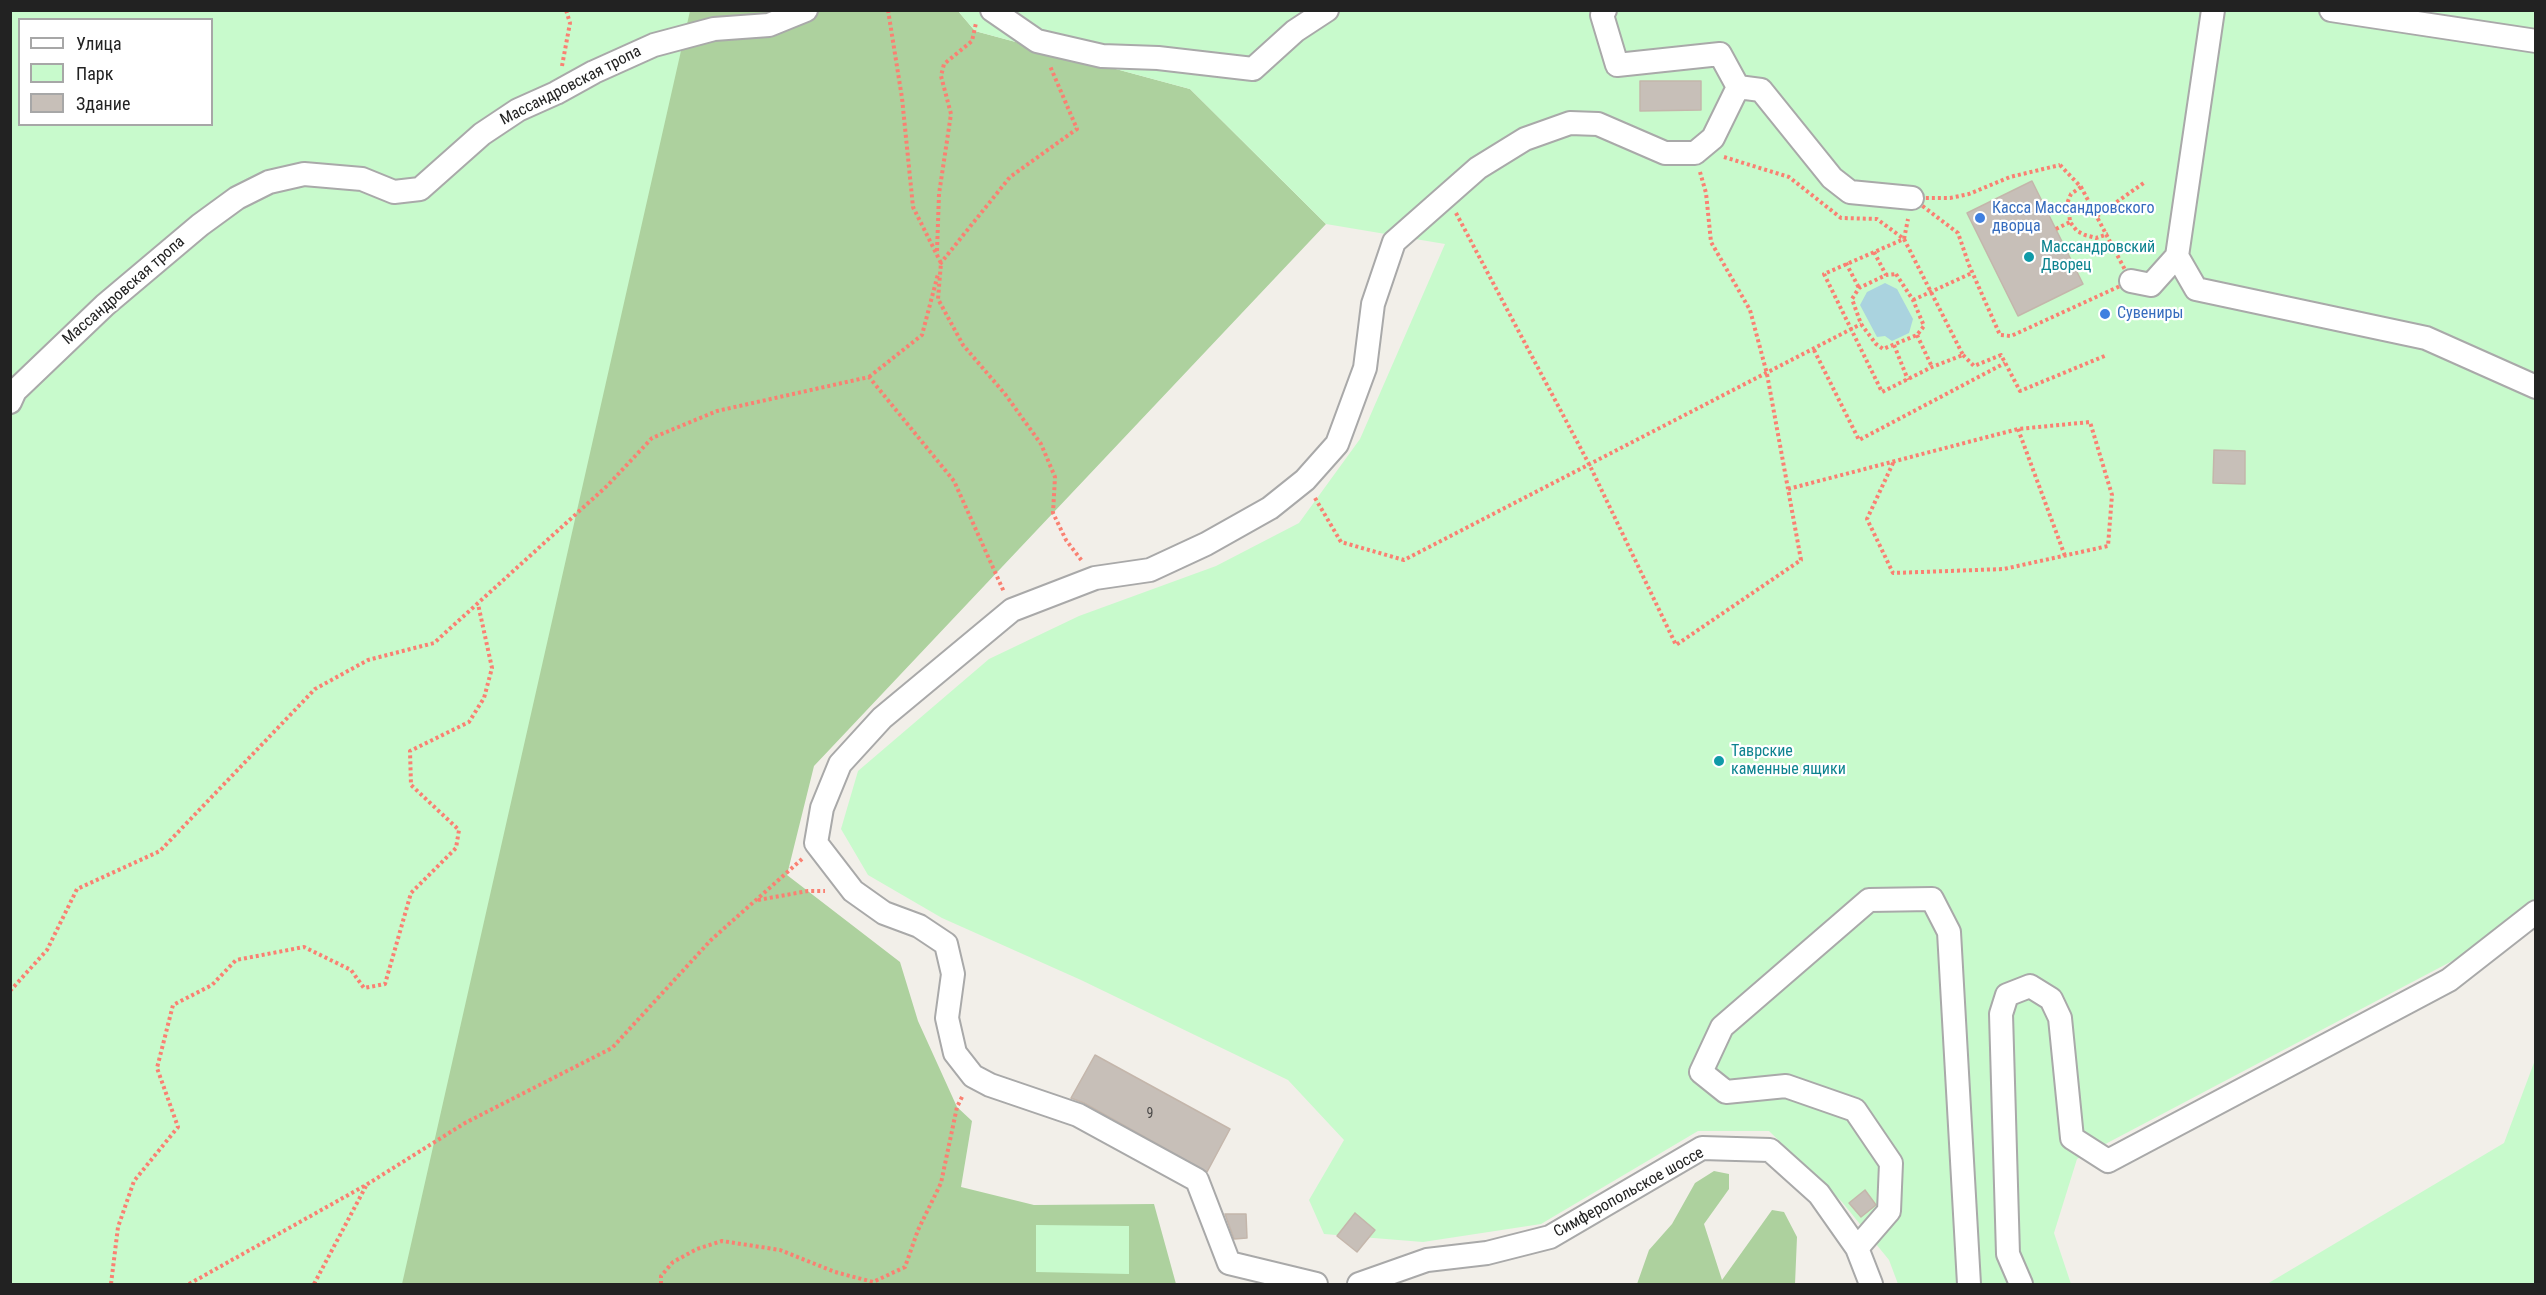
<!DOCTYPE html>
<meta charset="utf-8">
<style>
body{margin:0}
#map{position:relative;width:2546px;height:1295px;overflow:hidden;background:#f2efe9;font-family:"Roboto Condensed",sans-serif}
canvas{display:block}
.frame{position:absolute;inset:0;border:12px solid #222;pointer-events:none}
.legend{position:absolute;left:18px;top:18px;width:195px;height:108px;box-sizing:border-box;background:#fff;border:2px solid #a7a7a7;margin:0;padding:8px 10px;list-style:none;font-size:18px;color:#222}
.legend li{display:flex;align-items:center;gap:12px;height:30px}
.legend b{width:30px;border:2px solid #a7a7a7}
</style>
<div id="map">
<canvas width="2546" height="1295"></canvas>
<div class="frame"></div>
<ul class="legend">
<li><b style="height:8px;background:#fff"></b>Улица</li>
<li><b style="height:16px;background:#c8facc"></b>Парк</li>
<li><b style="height:16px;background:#c7bfb8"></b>Здание</li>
</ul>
</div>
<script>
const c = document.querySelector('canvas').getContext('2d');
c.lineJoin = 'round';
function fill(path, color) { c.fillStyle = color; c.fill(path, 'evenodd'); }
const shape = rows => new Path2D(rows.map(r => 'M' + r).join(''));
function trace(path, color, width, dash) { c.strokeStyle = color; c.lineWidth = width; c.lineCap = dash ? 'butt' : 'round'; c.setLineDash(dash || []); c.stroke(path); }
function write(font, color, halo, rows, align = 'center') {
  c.font = font + ' "Roboto Condensed",sans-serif'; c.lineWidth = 4.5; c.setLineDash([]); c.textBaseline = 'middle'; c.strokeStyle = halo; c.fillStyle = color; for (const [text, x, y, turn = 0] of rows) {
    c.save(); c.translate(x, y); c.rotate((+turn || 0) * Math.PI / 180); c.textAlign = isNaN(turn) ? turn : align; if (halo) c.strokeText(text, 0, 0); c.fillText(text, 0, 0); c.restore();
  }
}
const forest = shape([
 [10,11,958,11,975,31,1190,89,1326,224,814,766,787,875,900,962,918,1021,957,1107,972,1121,961,1187,1034,1205,1154,1204,1176,1284,11,1284],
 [20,20,212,20,212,124,20,124],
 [1714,1171,1729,1174,1729,1189,1704,1224,1722,1280,1772,1210,1784,1212,1797,1237,1795,1284,1637,1284,1649,1250,1672,1224,1695,1183]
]);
const park = shape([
 [10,11,690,11,402,1284,11,1284],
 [20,20,212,20,212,124,20,124],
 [958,11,2535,11,2535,909,2490,941,2077,1159,2054,1233,2071,1284,1898,1284,1889,1260,1842,1202,1769,1131,1698,1131,1541,1224,1423,1242,1324,1234,1309,1200,1344,1140,1288,1080,1081,980,942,918,868,875,841,829,858,771,989,659,1079,616,1216,566,1299,523,1360,439,1445,244,1326,224,1190,89,975,31],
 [2535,1060,2535,1284,2267,1284,2504,1143],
 [1036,1225,1129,1226,1129,1274,1036,1272]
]);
const water = shape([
 [1885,283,1897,289,1913,319,1909,333,1892,341,1885,336,1877,337,1860,305,1867,292]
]);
const building = shape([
 [1640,81,1701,81,1701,110,1640,111,1640,81],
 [2032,181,2083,284,2018,316,1967,213,2032,181],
 [2214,450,2245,451,2245,484,2213,483,2214,450],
 [1095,1055,1230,1129,1207,1172,1084,1103,1071,1098,1095,1055],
 [1865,1190,1876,1205,1861,1217,1849,1203,1865,1190],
 [1355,1213,1375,1230,1357,1252,1337,1236,1355,1213],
 [1225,1214,1246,1214,1247,1238,1234,1239,1225,1214]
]);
const path = shape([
 [888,10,902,98,913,207,941,263,938,299,963,345,1005,394,1041,444,1055,477,1053,513,1066,540,1082,561],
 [562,66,570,23,566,10],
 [1724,157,1789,177,1841,218,1877,219,1904,239,1908,219],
 [2060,165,2081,187,2131,281,2011,336,2000,335,1969,265,1958,233,1912,198,1950,198,1969,194,2010,177,2060,165],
 [2081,187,2071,194,2068,201,2070,222,2077,231,2085,235,2096,238,2108,234],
 [1456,213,1590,466,1676,645,1801,560,1767,374,1750,310,1711,242,1706,193,1700,172],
 [2097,216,2145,182],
 [2056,229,2070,222],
 [1904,239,1963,355,1932,367,1882,392,1824,274,1904,239],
 [937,251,939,194,951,114,941,76,944,64,972,41,976,23],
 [1874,252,1886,275],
 [1846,263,1859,288],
 [940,264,1010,177,1077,129,1050,66],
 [1896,274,1913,300,1924,326,1917,335,1883,349,1876,344,1861,324,1852,299,1859,288,1886,275,1896,274],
 [1913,300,1972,273],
 [1917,335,1932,367],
 [1894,345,1908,380],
 [1814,350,1859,440,2005,363],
 [1963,355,1974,366,2001,355,2020,391,2107,355],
 [869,377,922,335,938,274],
 [2018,429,2065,556],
 [1788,489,2018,429,2090,422,2112,495,2108,546,2004,569,1893,573,1867,519,1894,461],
 [1315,498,1341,542,1404,560,1861,324],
 [758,900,808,891,825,891],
 [10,991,47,950,77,889,160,851,315,689,368,660,434,643,608,485,652,438,717,411,869,377,954,481,1004,592],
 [111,1284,118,1227,134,1181,178,1127,157,1068,173,1005,212,985,236,960,304,947,351,970,364,988,385,984,411,893,456,848,459,830,411,785,410,751,469,722,484,698,492,668,478,604],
 [189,1284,366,1185,465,1123,612,1048,711,940,802,859],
 [314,1284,366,1186],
 [661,1284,661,1276,673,1262,697,1249,722,1241,780,1250,835,1272,873,1282,905,1267,918,1230,941,1183,957,1107,963,1095]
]);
const minor = shape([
 [992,10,1037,41,1102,56,1158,58,1253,69,1295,31,1327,10],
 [1605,10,1602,15,1617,65,1720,54,1738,87],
 [2213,10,2177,256,2196,289,2426,338,2536,387],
 [2331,10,2536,41],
 [2131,281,2151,285,2177,256],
 [10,402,15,391,105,305,200,225,237,198,269,182,304,174,362,179,394,192,420,189,482,134,518,110,556,93,594,72,654,45,714,29,769,25,806,10],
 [1857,1248,1889,1211,1891,1163,1855,1110,1786,1086,1726,1092,1701,1072,1722,1027,1869,900,1932,899,1949,932,1969,1284],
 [1316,1284,1229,1263,1197,1180,1078,1115,990,1085,973,1076,955,1053,947,1018,953,974,946,944,919,926,884,913,853,891,816,843,822,808,840,764,882,718,1012,610,1095,578,1150,570,1206,544,1270,508,1305,480,1337,444,1365,368,1373,304,1394,242,1478,168,1525,139,1570,123,1598,124,1665,153,1695,153,1713,138,1738,87,1761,90,1832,178,1850,192,1912,198],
 [1359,1284,1427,1260,1487,1253,1550,1237,1702,1148,1770,1150,1819,1194,1857,1248,1871,1284],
 [2021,1284,2008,1254,2001,1014,2007,995,2030,986,2051,999,2060,1018,2072,1138,2108,1161,2449,980,2536,912]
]);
const markers = [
 [1980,218,6,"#3f7fe0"],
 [2029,257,6,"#0f9aa8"],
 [2105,314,6,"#3f7fe0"],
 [1719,761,6,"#0f9aa8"]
];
const numberNames = [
 ["9",1150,1114]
];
const streetNames = [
 ["Массандровская тропа",571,86,-27],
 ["Массандровская тропа",124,291,-41],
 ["Симферопольское шоссе",1629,1193,-29]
];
const shopNames = [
 ["Касса Массандровского",1992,209],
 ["дворца",1992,227],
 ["Сувениры",2117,314]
];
const cultureNames = [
 ["Массандровский",2041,248],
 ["Дворец",2041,266],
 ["Таврские",1731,752],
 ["каменные ящики",1731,770]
];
fill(forest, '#add19e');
fill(park, '#c8facc');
fill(water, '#aad3df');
fill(building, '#c7bfb8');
trace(building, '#c4b6ab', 1.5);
trace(minor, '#a9a9a9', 26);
trace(path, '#fa8072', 4, [3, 3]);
trace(minor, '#fff', 22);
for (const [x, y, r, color] of markers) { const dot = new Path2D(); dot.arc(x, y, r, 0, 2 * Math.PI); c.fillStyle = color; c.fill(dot); trace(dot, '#fff', 2); }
write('14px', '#4b4948', null, numberNames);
write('16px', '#222', '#fff', streetNames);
write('16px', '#366cbe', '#fff', shopNames, 'left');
write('16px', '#0d838f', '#fff', cultureNames, 'left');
</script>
